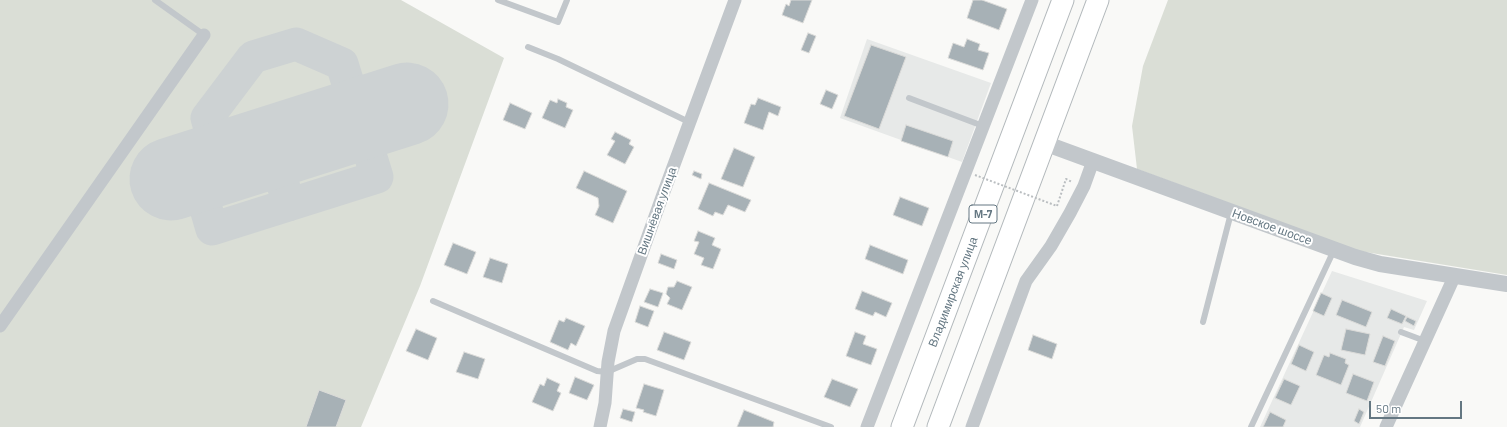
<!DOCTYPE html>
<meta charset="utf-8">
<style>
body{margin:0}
#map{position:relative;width:1507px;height:427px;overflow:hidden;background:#f9f9f7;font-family:Barlow,sans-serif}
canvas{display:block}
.scale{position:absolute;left:1369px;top:401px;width:93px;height:18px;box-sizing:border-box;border:2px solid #647782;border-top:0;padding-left:5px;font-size:12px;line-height:14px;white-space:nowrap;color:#647782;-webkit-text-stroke:3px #fff;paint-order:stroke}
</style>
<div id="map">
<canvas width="1507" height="427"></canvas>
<div class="scale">50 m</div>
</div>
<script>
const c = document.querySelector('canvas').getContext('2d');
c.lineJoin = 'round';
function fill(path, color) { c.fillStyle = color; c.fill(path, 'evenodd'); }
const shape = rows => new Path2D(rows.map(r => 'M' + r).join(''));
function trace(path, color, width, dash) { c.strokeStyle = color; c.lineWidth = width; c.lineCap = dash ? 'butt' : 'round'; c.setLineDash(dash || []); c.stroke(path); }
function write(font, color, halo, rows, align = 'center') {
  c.font = font + ' Barlow,sans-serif'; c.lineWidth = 4; c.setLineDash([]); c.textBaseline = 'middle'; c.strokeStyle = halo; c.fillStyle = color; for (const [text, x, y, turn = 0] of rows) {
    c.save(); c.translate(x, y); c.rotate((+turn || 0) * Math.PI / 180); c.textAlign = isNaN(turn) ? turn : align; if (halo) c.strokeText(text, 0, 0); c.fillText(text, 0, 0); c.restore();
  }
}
const built = shape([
 [867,39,991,83,962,162,840,118],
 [1332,271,1427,301,1414,330,1404,327,1360,427,1260,427]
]);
const green = shape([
 [0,0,401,0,504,58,420,286,361,427,0,427],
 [1168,0,1507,0,1507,275,1359,251,1137,169,1132,126,1143,66]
]);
const taxiway = shape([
 [272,147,289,205],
 [195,171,212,229,377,177,342,64,296,44,253,57,207,118,220,163]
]);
const runway = shape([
 [171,179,407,104]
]);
const building = shape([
 [791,0,812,0,803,23,782,15,786,4,789,6,791,0],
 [973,0,982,0,1007,9,999,30,967,18,973,0],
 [808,33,816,36,809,53,801,50,808,33],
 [967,39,980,44,978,50,989,53,983,70,948,58,953,43,964,47,967,39],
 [871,45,906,57,879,129,844,116,871,45],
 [826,90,838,95,832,109,820,104,826,90],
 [758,98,781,107,778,116,769,112,763,130,744,123,751,104,755,105,758,98],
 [558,99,567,103,566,107,573,110,565,128,542,118,550,100,557,103,558,99],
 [510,103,532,113,525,129,503,120,510,103],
 [906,125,953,141,948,157,901,141,906,125],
 [615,132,631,140,629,144,634,147,625,164,607,155,615,141,611,139,615,132],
 [734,148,755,157,743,187,721,179,734,148],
 [584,171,627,191,613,223,595,215,599,206,598,198,576,188,584,171],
 [694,171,702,174,701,179,692,175,694,171],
 [709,183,751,200,745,212,728,205,723,215,715,212,713,216,698,209,709,183],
 [900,197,929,208,922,226,893,215,900,197],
 [698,231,715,238,712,245,721,249,713,269,701,265,704,258,694,254,699,242,694,241,698,231],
 [453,243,476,252,467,274,444,265,453,243],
 [870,245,908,260,903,274,865,259,870,245],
 [661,254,677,260,674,269,658,263,661,254],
 [490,258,508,264,502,283,483,277,490,258],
 [677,281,692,287,682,310,667,304,670,298,666,294,668,287,674,287,677,281],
 [650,289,663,293,658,307,644,302,650,289],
 [862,291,892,303,886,317,875,312,873,316,855,309,862,291],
 [1321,293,1332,298,1324,316,1313,311,1321,293],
 [1342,300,1372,312,1366,327,1336,315,1342,300],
 [640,306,654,311,648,327,635,322,640,306],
 [1391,309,1406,316,1402,324,1387,318,1391,309],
 [1407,317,1416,321,1414,326,1405,321,1407,317],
 [566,318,585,326,576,346,571,343,568,350,550,342,559,320,564,322,566,318],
 [416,329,437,338,428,360,406,351,416,329],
 [1346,329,1370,334,1365,355,1341,350,1346,329],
 [664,332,691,342,684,360,657,350,664,332],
 [855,332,866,336,863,344,877,349,871,365,846,356,855,332],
 [1033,335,1057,344,1052,359,1028,350,1033,335],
 [1383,336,1395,341,1385,366,1373,362,1383,336],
 [1299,345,1314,352,1306,371,1291,364,1299,345],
 [464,352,485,359,478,379,456,372,464,352],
 [1330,353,1346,359,1345,363,1349,365,1341,385,1316,375,1324,355,1329,357,1330,353],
 [1353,374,1374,382,1367,401,1346,393,1353,374],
 [575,377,594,385,587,400,569,393,575,377],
 [547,378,560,384,557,391,561,393,553,411,532,402,540,384,544,386,547,378],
 [832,379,858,389,850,407,824,397,832,379],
 [1284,379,1300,386,1291,405,1275,398,1284,379],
 [644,384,664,390,656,416,643,412,644,410,636,408,644,384],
 [319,390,346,400,336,427,306,427,319,390],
 [623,409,635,412,632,422,620,418,623,409],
 [1359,409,1364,412,1359,424,1354,421,1359,409],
 [744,410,774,422,773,427,737,427,744,410],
 [1270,412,1286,420,1283,427,1263,427,1270,412]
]);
const path = shape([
 [1057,206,1066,179,1072,182]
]);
const service = shape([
 [155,0,204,35],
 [498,0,558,22,567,0],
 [528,47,558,59,689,122],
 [909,98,983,126],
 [433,301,597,371,607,372,637,359,645,359,831,427],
 [1203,322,1231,213],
 [1401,332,1425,341],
 [1251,427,1334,250]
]);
const minor = shape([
 [0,326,204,35],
 [600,427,605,403,608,362,614,331,662,197,735,0],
 [867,427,1032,0],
 [972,427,1026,281,1051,246,1070,213,1084,186,1093,161],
 [1386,427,1455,275]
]);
const tertiary = shape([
 [1044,143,1355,257,1380,264,1507,284]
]);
const trunk = shape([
 [902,427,1063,0],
 [938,427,1098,0]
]);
const pathBridge = shape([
 [975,175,1057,206]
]);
const shields = [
 [983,214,28]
];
const shieldNames = [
 ["М-7",983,214]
];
const streetNames = [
 ["Вишнёвая улица",657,211,-70],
 ["Новское шоссе",1272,227,20],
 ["Владимирская улица",953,292,-69]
];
fill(built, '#e7e9e8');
fill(green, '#daded6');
trace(taxiway, '#cdd2d3', 33);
trace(runway, '#cdd2d3', 83);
fill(building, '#a7b1b6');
trace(building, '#dbdbd9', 1);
trace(trunk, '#b3b9bc', 23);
trace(path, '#babec1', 2, [2, 2]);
trace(service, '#c2c7cb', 6);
trace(minor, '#c2c7cb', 13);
trace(tertiary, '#c2c7cb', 16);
trace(trunk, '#fff', 21);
trace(pathBridge, '#babec1', 2, [2, 2]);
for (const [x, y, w] of shields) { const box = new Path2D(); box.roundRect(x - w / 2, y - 9, w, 18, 3); c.fillStyle = '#fff'; c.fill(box); trace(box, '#647782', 1); }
write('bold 11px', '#647782', null, shieldNames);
write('12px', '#647782', '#fff', streetNames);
</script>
